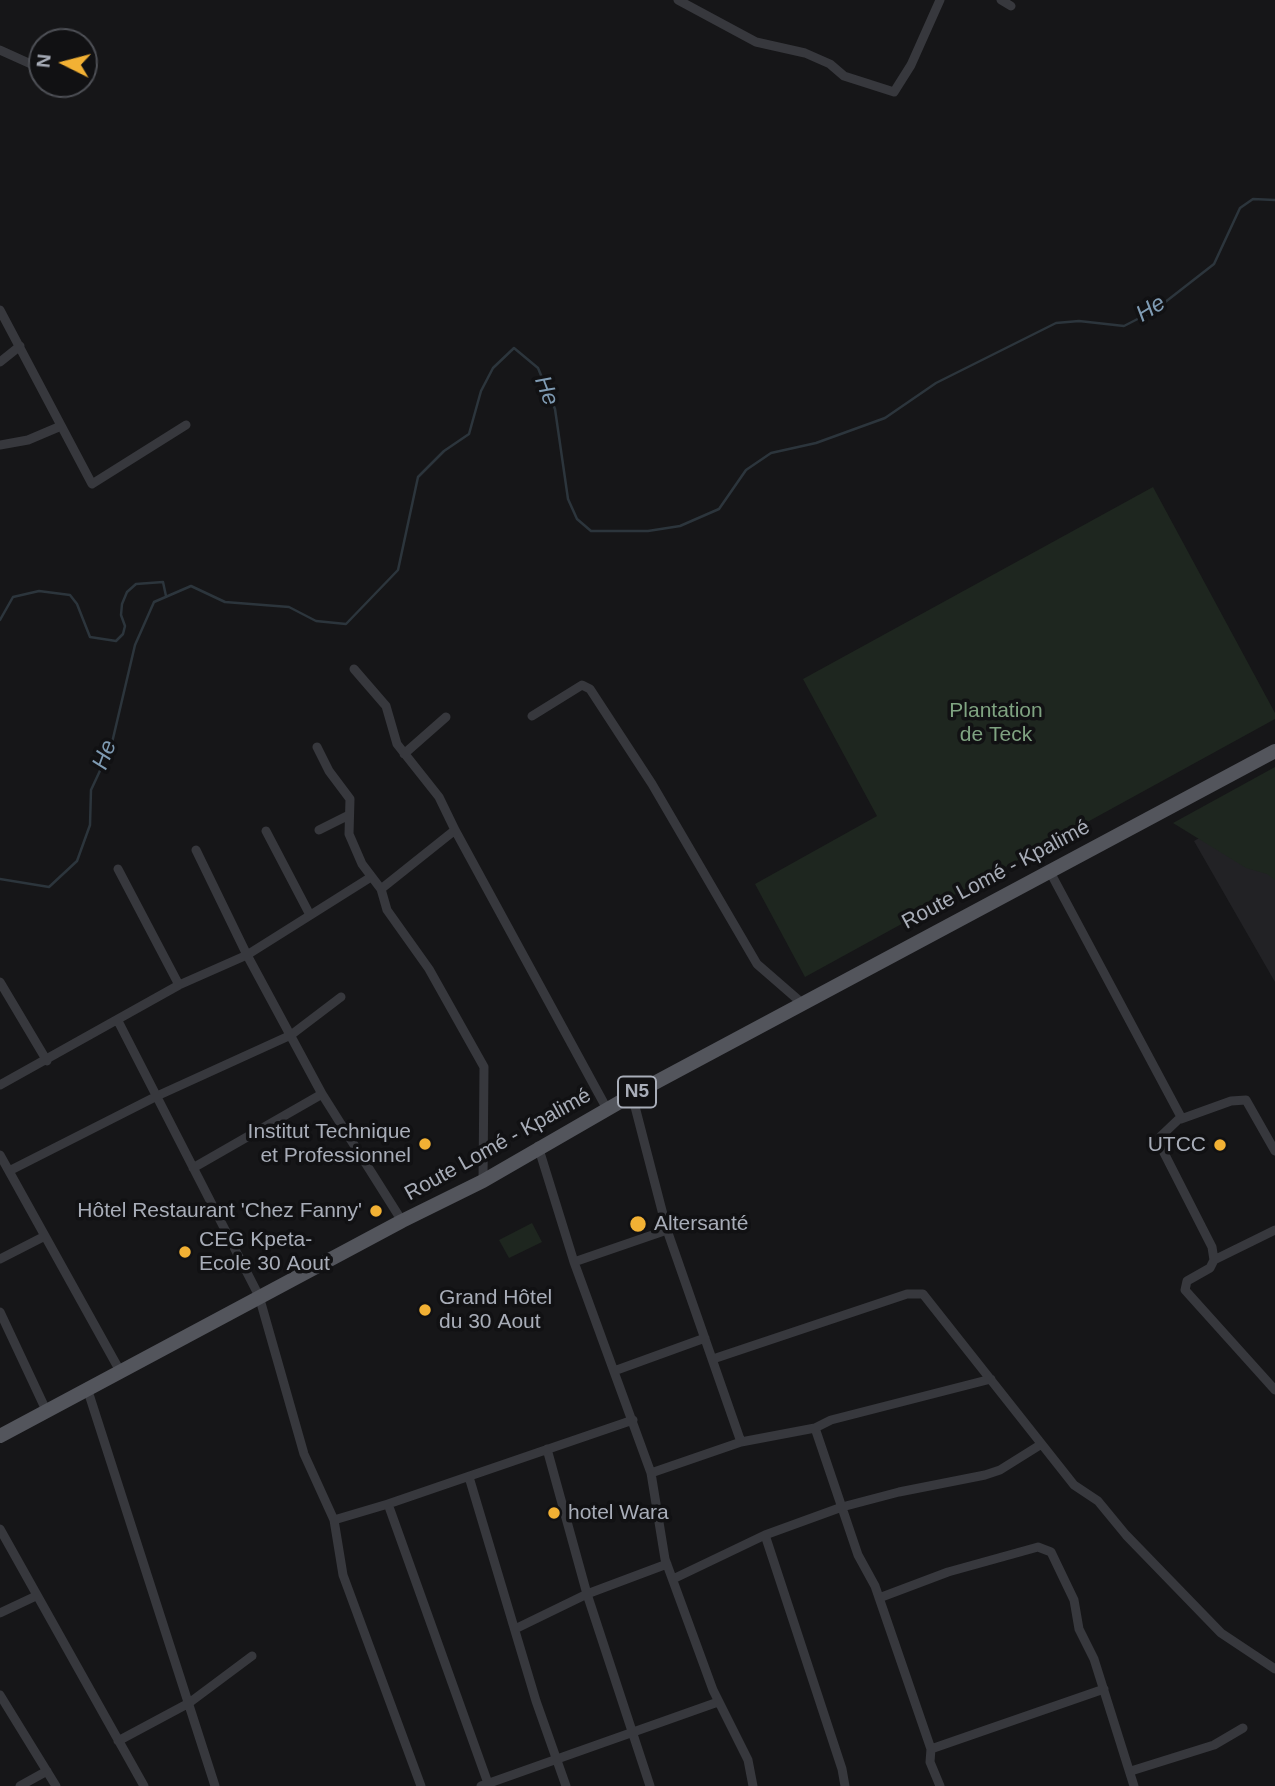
<!DOCTYPE html>
<meta charset="utf-8">
<style>
body{margin:0}
#map{position:relative;width:1275px;height:1786px;overflow:hidden;background:#161618;font-family:Arial,sans-serif}
canvas{display:block}
.north{position:absolute;left:28px;top:28px;width:70px;height:70px;box-sizing:border-box;background:#111113;border:2px solid #4d4f55;border-radius:50%;rotate:276deg;font-size:19px;font-weight:700;line-height:28px;text-align:center;color:#a8adb8}
.north::after{content:'';display:block;margin:auto;width:24px;height:32px;background:#f2b134;clip-path:polygon(50% 0,100% 100%,50% 72%,0 100%)}
</style>
<div id="map">
<canvas width="1275" height="1786"></canvas>
<div class="north">N</div>
</div>
<script>
const c = document.querySelector('canvas').getContext('2d');
c.lineJoin = 'round';
function fill(path, color) { c.fillStyle = color; c.fill(path, 'evenodd'); }
const shape = rows => new Path2D(rows.map(r => 'M' + r).join(''));
function trace(path, color, width, dash) { c.strokeStyle = color; c.lineWidth = width; c.lineCap = dash ? 'butt' : 'round'; c.setLineDash(dash || []); c.stroke(path); }
function write(font, color, halo, rows, align = 'center') {
  c.font = font + ' Arial,sans-serif'; c.lineWidth = 7; c.setLineDash([]); c.textBaseline = 'middle'; c.strokeStyle = halo; c.fillStyle = color; for (const [text, x, y, turn = 0] of rows) {
    c.save(); c.translate(x, y); c.rotate((+turn || 0) * Math.PI / 180); c.textAlign = isNaN(turn) ? turn : align; if (halo) c.strokeText(text, 0, 0); c.fillText(text, 0, 0); c.restore();
  }
}
const built = shape([
 [1275,795,1275,982,1194,841]
]);
const green = shape([
 [1153,487,1275,713,1275,719,805,977,755,884,877,816,803,679],
 [1275,767,1275,880,1267,874,1246,868,1173,823],
 [532,1223,542,1242,509,1258,499,1240]
]);
const stream = shape([
 [0,620,13,597,39,591,70,595,77,604,90,637,116,641,123,634,125,626,121,615,122,604,127,592,136,584,163,582,166,596],
 [0,879,49,887,77,861,90,825,91,790,111,747,135,645,154,602,191,586,225,602,289,607,316,621,346,624,398,570,418,477,444,451,469,434,481,391,493,368,514,348,538,368,555,409,568,499,577,519,591,531,648,531,680,526,719,509,746,470,771,453,816,443,885,418,936,383,1056,323,1079,321,1124,326,1155,310,1214,264,1240,208,1253,199,1275,200]
]);
const minor = shape([
 [678,0,756,42,805,53,830,64,844,76,894,92,911,65,940,0],
 [1001,0,1011,6],
 [0,50,42,69],
 [0,310,92,484,186,425],
 [0,362,20,346],
 [0,445,28,440,61,426],
 [354,669,386,706,397,744,439,797,455,830,381,889],
 [532,716,582,685,590,689,652,784,757,964,803,1004],
 [317,747,329,771,350,799,349,834,362,864,381,889,387,910,429,969,484,1067,483,1181],
 [404,754,446,717],
 [319,830,349,815],
 [455,830,607,1109],
 [266,831,310,915],
 [196,850,247,955,371,877],
 [118,869,179,985],
 [1049,870,1181,1117,1161,1136,1160,1145,1212,1247,1214,1260,1210,1268,1187,1281,1185,1290,1275,1390],
 [0,982,47,1061],
 [118,1021,259,1296,304,1454,334,1520,343,1575,421,1786],
 [0,1085,179,985,247,955,322,1094,402,1221],
 [632,1095,667,1230,741,1442],
 [1181,1119,1231,1101,1246,1100,1275,1151],
 [538,1146,574,1262,651,1473,665,1559,713,1690,748,1760,753,1786],
 [0,1155,120,1371],
 [193,1168,322,1094],
 [9,1171,157,1096,291,1035,341,997],
 [0,1259,45,1236],
 [1214,1260,1275,1230],
 [574,1262,667,1230],
 [0,1312,46,1410],
 [713,1359,907,1294,923,1294,1074,1485,1098,1501,1126,1535,1221,1633,1275,1669],
 [614,1371,705,1338],
 [87,1388,215,1786],
 [815,1428,858,1555,875,1586,931,1749,930,1762,940,1786],
 [547,1449,587,1594,650,1786],
 [651,1473,741,1442,815,1428,831,1420,991,1379],
 [469,1477,536,1701,566,1786],
 [388,1504,489,1786],
 [334,1520,388,1504,633,1420],
 [0,1529,144,1786],
 [765,1535,842,1507,899,1492,985,1475,1000,1470,1040,1445],
 [673,1579,765,1535,842,1769,845,1786],
 [879,1598,948,1572,1038,1547,1051,1552,1074,1600,1079,1629,1094,1659,1134,1786],
 [0,1613,36,1596],
 [515,1629,587,1594,667,1564],
 [0,1695,56,1786],
 [118,1741,189,1703,252,1656],
 [931,1749,1104,1689],
 [1131,1771,1214,1745,1243,1728],
 [20,1786,47,1771],
 [481,1786,718,1702]
]);
const primary = shape([
 [0,1436,402,1221,483,1181,632,1095,1275,751]
]);
const markers = [
 [425,1144,7,"#f2b134"],
 [1220,1145,7,"#f2b134"],
 [376,1211,7,"#f2b134"],
 [638,1224,9,"#f2b134"],
 [185,1252,7,"#f2b134"],
 [425,1310,7,"#f2b134"],
 [554,1513,7,"#f2b134"]
];
const shields = [
 [637,1092,38]
];
const shieldNames = [
 ["N5",637,1092]
];
const parkNames = [
 ["Plantation",996,711],
 ["de Teck",996,735]
];
const streetNames = [
 ["Route Lomé - Kpalimé",996,875,-28],
 ["Route Lomé - Kpalimé",498,1145,-29]
];
const poiNames = [
 ["Institut Technique",411,1132,"right"],
 ["et Professionnel",411,1156,"right"],
 ["UTCC",1206,1145,"right"],
 ["Hôtel Restaurant 'Chez Fanny'",362,1211,"right"],
 ["Altersanté",654,1224],
 ["CEG Kpeta-",199,1240],
 ["Ecole 30 Aout",199,1264],
 ["Grand Hôtel",439,1298],
 ["du 30 Aout",439,1322],
 ["hotel Wara",568,1513]
];
const waterNames = [
 ["He",1151,309,-32],
 ["He",546,391,69],
 ["He",105,755,-69]
];
fill(built, '#222225');
fill(green, '#1e261f');
trace(stream, '#2c353c', 2.5);
trace(minor, '#37383d', 9);
trace(primary, '#53555c', 14);
for (const [x, y, r, color] of markers) { const dot = new Path2D(); dot.arc(x, y, r, 0, 2 * Math.PI); c.fillStyle = color; c.fill(dot); trace(dot, '#111113', 2.5); }
for (const [x, y, w] of shields) { const box = new Path2D(); box.roundRect(x - w / 2, y - 15.5, w, 31, 5); c.fillStyle = '#111113'; c.fill(box); trace(box, '#a8adb8', 2); }
write('bold 19px', '#a8adb8', null, shieldNames);
write('21px', '#7fa381', '#111113', parkNames);
write('21px', '#a8adb8', '#111113', streetNames);
write('21px', '#a8adb8', '#111113', poiNames, 'left');
write('italic 23px', '#7f9bb3', '#111113', waterNames);
</script>
